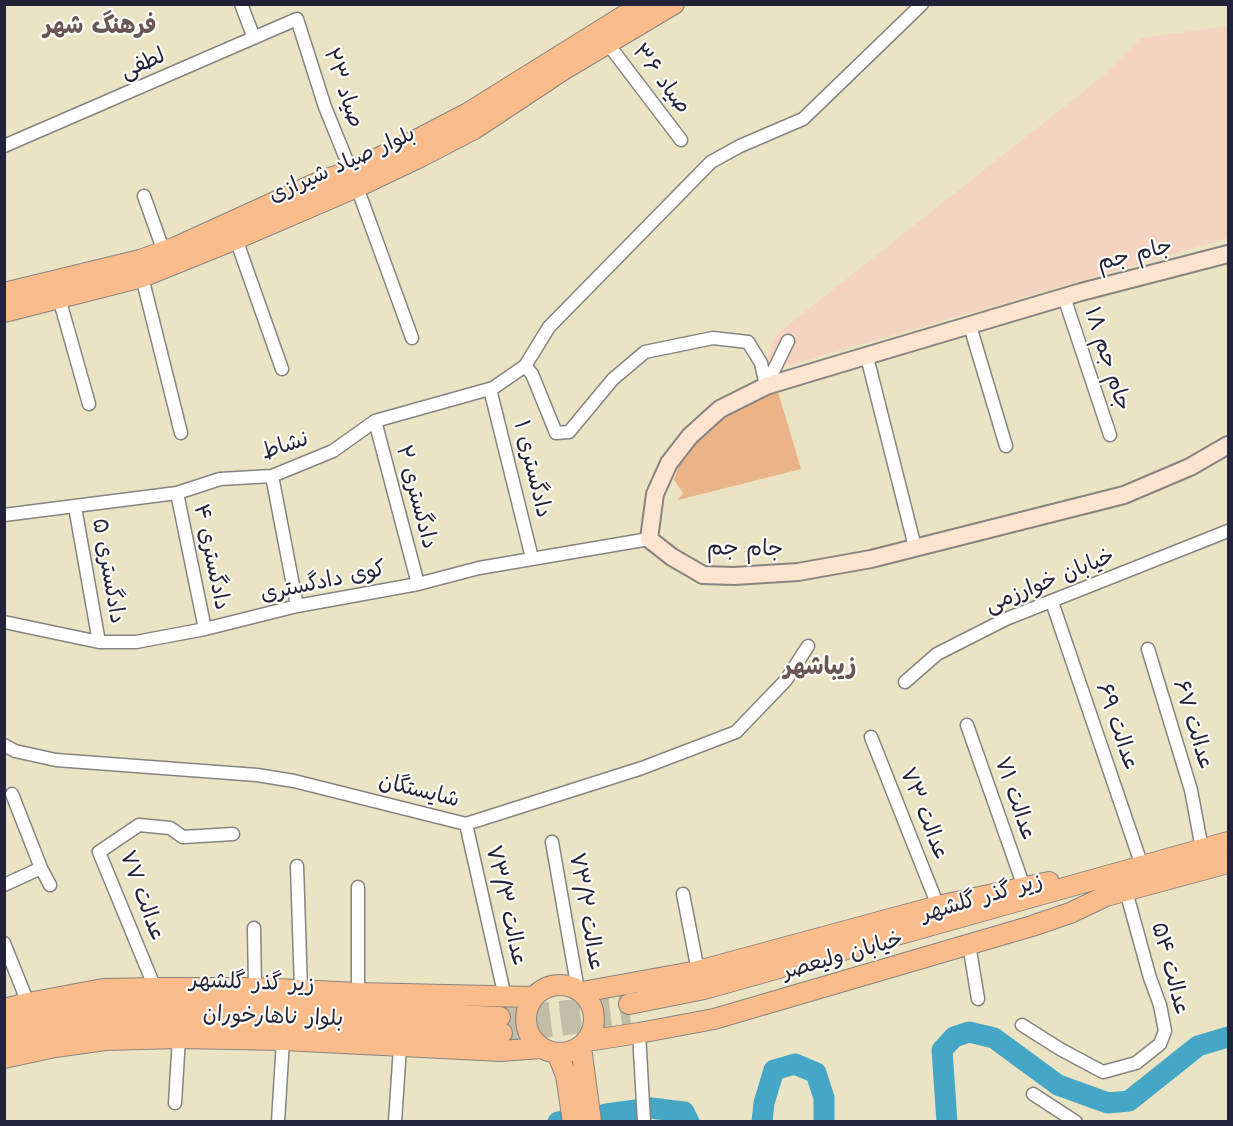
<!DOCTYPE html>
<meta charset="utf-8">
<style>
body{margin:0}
#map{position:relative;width:1233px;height:1126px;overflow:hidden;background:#eae4c4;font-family:"Shantell Sans",sans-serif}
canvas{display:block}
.frame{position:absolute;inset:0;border:6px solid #22223b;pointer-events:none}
</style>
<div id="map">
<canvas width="1233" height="1126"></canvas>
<div class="frame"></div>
</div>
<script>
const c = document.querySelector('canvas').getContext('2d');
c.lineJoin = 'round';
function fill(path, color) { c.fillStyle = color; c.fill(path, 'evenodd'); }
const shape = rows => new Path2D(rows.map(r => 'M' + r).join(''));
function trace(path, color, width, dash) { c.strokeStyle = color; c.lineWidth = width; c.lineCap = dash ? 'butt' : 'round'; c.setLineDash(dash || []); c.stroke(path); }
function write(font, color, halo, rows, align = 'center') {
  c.font = font + ' "Shantell Sans","Playpen Sans Arabic",sans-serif'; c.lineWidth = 4.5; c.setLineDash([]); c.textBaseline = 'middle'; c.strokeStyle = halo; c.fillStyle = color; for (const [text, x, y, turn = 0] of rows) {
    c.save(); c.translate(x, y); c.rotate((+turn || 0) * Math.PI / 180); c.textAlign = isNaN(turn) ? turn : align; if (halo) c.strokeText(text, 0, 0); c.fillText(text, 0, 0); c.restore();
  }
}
const built = shape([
 [1228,26,1228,238,773,370,768,357,772,343,777,334,1103,76,1141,38]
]);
const river = shape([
 [606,1114,651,1108,684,1112,689,1122],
 [558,1122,563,1121],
 [762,1122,764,1103,774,1070,795,1064,816,1073,824,1098,824,1122],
 [947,1122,942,1050,954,1037,969,1032,994,1038,1058,1085,1108,1103,1129,1101,1198,1046,1228,1037]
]);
const building = shape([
 [778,392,801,469,678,500,683,493,674,480,679,465,687,451,698,440,701,432,734,407]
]);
const primaryTunnel = shape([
 [500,1017,629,1004],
 [502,1033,630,1017]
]);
const street = shape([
 [241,4,254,38],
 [608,44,681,140],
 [4,146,297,19,325,107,351,171],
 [357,187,412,338],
 [144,196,164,252],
 [236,239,282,369],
 [142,277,181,433],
 [1064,297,1110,435],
 [59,298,89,404],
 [970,326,1006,446],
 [867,357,915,547],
 [525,366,532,374,556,433,569,432,613,379,645,352,713,338,748,342,761,363,766,386,788,341],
 [490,389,532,558],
 [375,421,418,584],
 [272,476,297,606],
 [177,493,205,629],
 [75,507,99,642],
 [4,515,177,493,220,479,272,476,333,451,375,421,493,388,525,366,549,327,711,162,740,146,803,119,922,4],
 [1052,602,1142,866],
 [4,622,99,642,136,642,205,629,297,606,418,584,479,568,649,539],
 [1148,649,1191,790,1202,849],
 [905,682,937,654,1006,619,1228,531],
 [967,725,1024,887],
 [871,737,938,906],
 [4,745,15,751,56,760,257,775,294,781,466,824,642,768,736,732,786,680,808,646],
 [12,794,41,868,50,885],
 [466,824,505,997],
 [552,842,578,990],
 [297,866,301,990],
 [4,885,41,868],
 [358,887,358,993],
 [683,894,698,971],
 [254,928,255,988],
 [4,943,28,1003],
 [969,944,978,999],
 [155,988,99,852,139,825,170,828,183,837,233,834],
 [1022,1025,1060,1049,1103,1072,1136,1063,1160,1044,1165,1031,1160,1005,1150,978,1126,891],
 [639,1033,644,1122],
 [1033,1094,1076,1122],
 [175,1103,179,1038],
 [278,1122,283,1040],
 [395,1122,400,1047]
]);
const secondary = shape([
 [1228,254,1081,292,819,370,766,386,720,409,690,436,669,463,655,494,649,539,672,557,703,575,734,576,798,572,871,559,1124,495,1190,467,1228,445]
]);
const primary = shape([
 [4,293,140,260,176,247,321,181,351,171,420,138,468,113,643,4],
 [4,312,142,277,236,239,357,187,420,157,474,129,563,70,674,4],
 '526 1019a34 34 0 1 1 68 0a34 34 0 1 1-68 0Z',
 [582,992,698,971,938,906,1049,882],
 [629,1004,704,989,1228,842],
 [4,1009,28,1003,103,989,155,988,255,988,358,993,534,997],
 [4,1025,30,1017,103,1006,176,1004,500,1017],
 [587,1041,639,1033,714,1019,1032,926,1070,913,1106,896,1228,863],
 [4,1043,46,1031,103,1022,176,1020,502,1033],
 [581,1047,591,1122],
 [557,1053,566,1075,573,1122],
 [4,1058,55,1047,105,1040,179,1038,283,1040,501,1051,541,1048]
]);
const streetNames = [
 ["لطفی",143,64,-23],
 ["صیاد ۳۶",661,79,53],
 ["صیاد ۲۳",343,88,71],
 ["بلوار صیاد شیرازی",342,165,-24],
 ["جام جم",1135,255,-14],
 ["۱۸ جام جم",1107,359,72],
 ["نشاط",285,446,-18],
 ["دادگستری ۱",532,469,76],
 ["دادگستری ۲",416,497,75],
 ["جام جم",745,549,1],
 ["دادگستری ۴",211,557,78],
 ["دادگستری ۵",108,571,80],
 ["خیابان خوارزمی",1050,581,-22],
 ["کوی دادگستری",323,582,-12],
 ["عدالت ۶۷",1193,725,73],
 ["عدالت ۶۹",1117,727,71],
 ["شایستگان",419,791,14],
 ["عدالت ۷۱",1015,799,71],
 ["عدالت ۷۳",924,814,68],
 ["عدالت ۷۷",142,896,70],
 ["زیر گذر گلشهر",982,898,-16],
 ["۷۳/۳ عدالت",506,906,77],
 ["عدالت ۷۳/۲",586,912,80],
 ["خیابان ولیعصر",843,956,-16],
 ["عدالت ۵۴",1170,969,75],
 ["زیر گذر گلشهر",252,983,2],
 ["بلوار ناهارخوران",273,1017,2]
];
const neighbourhoodNames = [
 ["فرهنگ شهر",100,27],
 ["زیباشهر",820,668]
];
fill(built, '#f4d3c0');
trace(river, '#46a6c6', 21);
fill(building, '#eab388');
trace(primaryTunnel, '#c2bda9', 20, [20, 10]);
trace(street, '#868380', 15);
trace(secondary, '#868380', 20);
trace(primary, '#868380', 22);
trace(street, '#fff', 12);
trace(secondary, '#fde4d1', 16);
trace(primary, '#fabc8b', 20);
write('22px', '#22223b', '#fdfcf7', streetNames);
write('bold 24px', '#685556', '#fdfcf7', neighbourhoodNames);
</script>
